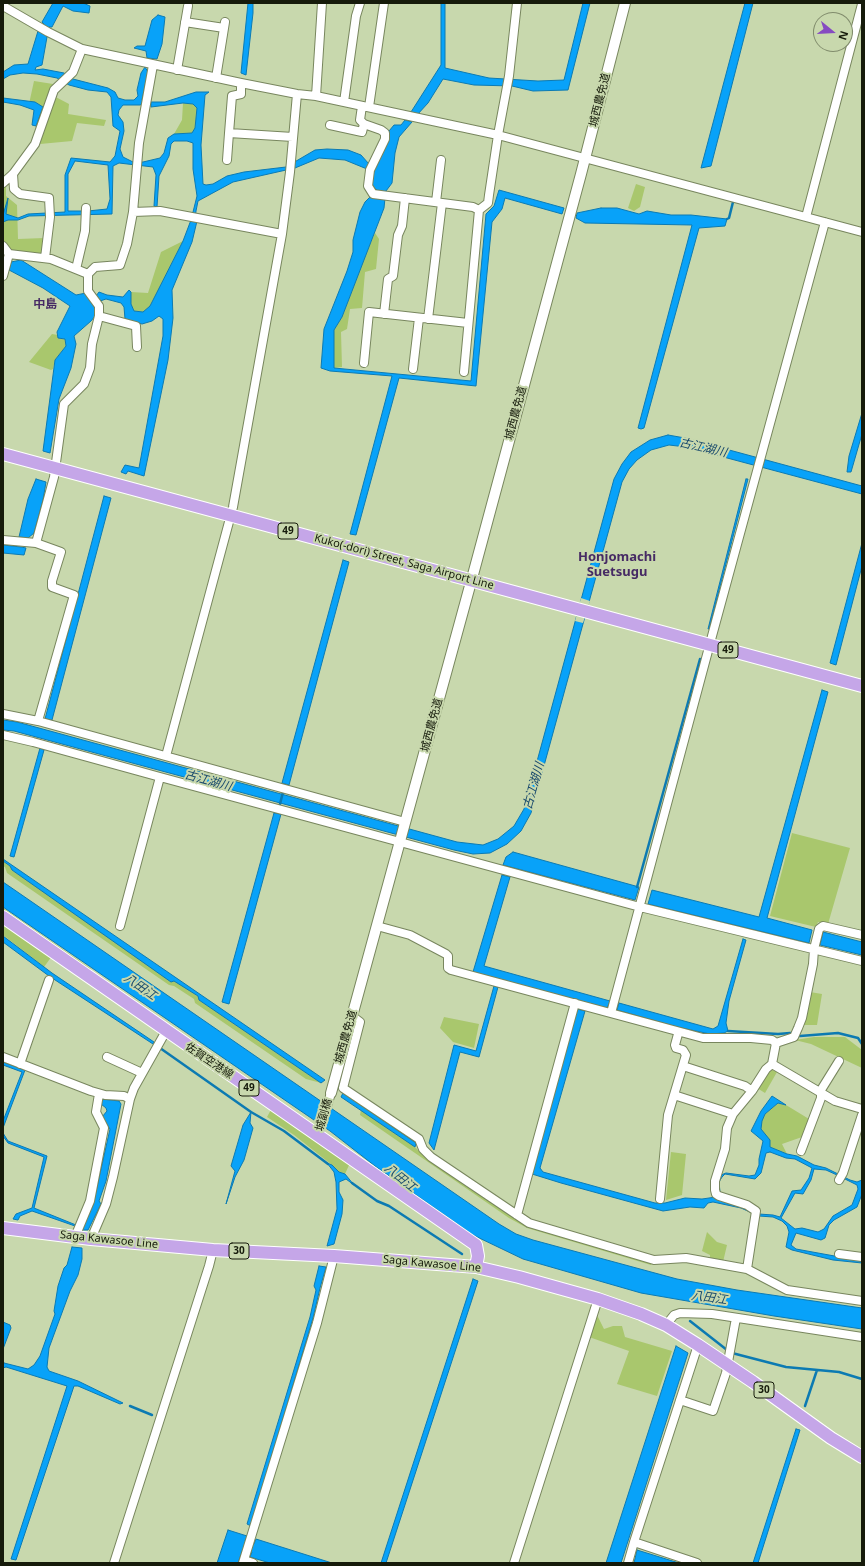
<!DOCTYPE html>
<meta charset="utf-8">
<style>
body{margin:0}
#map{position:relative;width:865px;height:1566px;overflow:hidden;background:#c8d8ad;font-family:"Noto Sans",sans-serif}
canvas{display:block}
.frame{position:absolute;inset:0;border:4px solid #161b0b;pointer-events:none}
.north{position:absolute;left:813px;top:12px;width:40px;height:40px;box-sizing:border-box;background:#c8d8ad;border:1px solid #818c6c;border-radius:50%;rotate:108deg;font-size:11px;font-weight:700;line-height:16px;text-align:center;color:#161b0b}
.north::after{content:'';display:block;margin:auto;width:14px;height:18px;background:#864bc1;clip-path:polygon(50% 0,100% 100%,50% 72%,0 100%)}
</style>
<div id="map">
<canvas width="865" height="1566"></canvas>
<div class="frame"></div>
<div class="north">N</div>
</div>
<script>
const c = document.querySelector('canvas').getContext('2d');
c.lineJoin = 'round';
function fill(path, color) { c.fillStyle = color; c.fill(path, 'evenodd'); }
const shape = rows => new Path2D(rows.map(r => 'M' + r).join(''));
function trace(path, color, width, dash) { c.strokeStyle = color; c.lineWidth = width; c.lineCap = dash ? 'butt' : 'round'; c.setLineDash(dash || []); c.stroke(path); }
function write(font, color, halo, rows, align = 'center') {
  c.font = font + ' "Noto Sans","Noto Sans JP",sans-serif'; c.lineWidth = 4; c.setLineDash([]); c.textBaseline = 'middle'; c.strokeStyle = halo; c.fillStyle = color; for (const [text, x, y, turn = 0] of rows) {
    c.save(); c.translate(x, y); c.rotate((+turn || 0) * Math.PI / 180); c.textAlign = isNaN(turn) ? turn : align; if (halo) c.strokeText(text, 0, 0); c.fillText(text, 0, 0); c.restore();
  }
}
const green = shape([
 [34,81,53,84,50,94,69,104,68,114,106,120,104,126,77,123,72,141,40,144,44,127,35,124,39,109,29,104],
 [183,103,193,104,197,108,195,129,192,133,174,134,182,120],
 [636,184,645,187,640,207,634,211,628,208],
 [6,185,6,196,17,205,18,239,44,238,41,255,11,253,3,239,3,187],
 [375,233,379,239,376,269,365,272,362,308,350,309,347,329,341,332,342,367,334,368,334,330,342,317,365,256],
 [183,241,150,306,143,312,134,311,131,304,131,292,148,293,161,252],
 [52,334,58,335,58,338,65,339,66,346,55,360,53,369,51,370,29,362],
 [792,833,850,848,828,924,818,922,816,927,770,916],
 [3,861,10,866,12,870,198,996,199,1000,321,1083,306,1079,195,1003,194,999,174,986,169,985,7,873,5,867,3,866],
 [3,908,91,969,89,973,3,914],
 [3,921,52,956,44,967,3,935],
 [810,992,822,994,817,1025,803,1025],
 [444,1017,479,1024,474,1048,453,1042,440,1028],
 [814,1037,845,1037,862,1050,862,1068,811,1044,795,1040],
 [770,1069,777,1072,765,1093,757,1088],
 [778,1103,786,1105,809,1119,802,1137,782,1144,787,1154,770,1147,761,1129,761,1121,765,1114],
 [273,1106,299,1130,350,1163,345,1174,339,1172,332,1165,294,1135,267,1117],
 [361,1110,415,1147,420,1152,517,1219,652,1261,651,1265,527,1228,509,1218,360,1115],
 [671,1152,686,1154,682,1195,666,1200],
 [707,1232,717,1242,727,1245,723,1262,710,1260,710,1255,702,1251],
 [597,1315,604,1329,613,1326,622,1326,625,1337,672,1351,657,1396,617,1384,629,1351,589,1337]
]);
const water = shape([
 [53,3,83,3,90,6,89,13,73,11,63,6,52,27,49,27,46,33,47,37,42,65,36,67,35,70,43,69,64,73,73,79,108,88,115,92,118,98,125,100,134,100,138,96,137,90,141,73,145,67,148,72,142,100,145,103,140,105,123,105,119,110,118,115,123,122,124,131,120,149,123,157,133,162,143,162,160,158,164,153,168,138,174,134,192,133,195,128,197,108,193,104,183,103,151,107,151,102,165,102,196,92,209,92,205,95,201,145,203,184,206,185,213,184,227,176,244,172,286,167,315,150,327,149,348,150,361,155,369,164,387,144,389,131,394,125,401,125,405,120,412,122,399,137,395,153,392,183,386,191,384,192,385,198,384,208,342,317,334,330,334,368,471,381,486,214,494,206,499,190,564,208,562,214,505,198,502,209,492,222,476,386,399,378,356,535,350,534,392,376,330,371,321,368,324,329,347,271,353,252,353,240,360,212,365,202,370,197,375,196,377,190,374,188,371,182,367,169,345,160,319,158,295,168,233,182,198,201,196,211,195,220,197,221,192,242,172,290,173,318,168,360,144,476,128,471,126,474,121,472,125,465,139,468,163,336,163,319,159,316,152,321,142,324,125,319,124,307,121,303,106,299,100,301,96,296,99,292,107,295,123,297,129,290,131,292,131,304,134,311,143,312,150,306,183,241,191,220,197,196,193,169,193,143,187,141,174,141,171,144,169,156,159,176,157,207,154,206,156,175,153,167,119,163,113,166,112,214,29,216,18,220,8,220,3,222,3,215,8,198,6,214,18,218,28,214,65,212,65,175,71,158,110,162,115,156,120,131,113,126,111,97,107,92,88,90,69,85,57,78,37,74,23,73,10,75,3,79,3,72,14,65,28,64,38,31,40,31,44,24,42,22,53,3],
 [75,161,108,165,110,199,107,209,88,211,68,211,68,174,75,161],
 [248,3,253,3,253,13,246,75,241,73,248,3],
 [441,3,445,3,445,68,489,78,538,81,564,80,583,3,590,3,568,90,533,91,512,86,474,85,443,79,428,103,417,115,411,112,441,65,441,3],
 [745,3,753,3,711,166,701,168,745,3],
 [158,15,165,17,162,44,157,59,147,58,146,51,134,48,137,46,145,46,152,20,158,15],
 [3,98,35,102,43,107,36,126,32,125,34,110,20,105,3,102,3,98],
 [601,208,617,208,639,214,647,211,671,215,691,215,727,219,725,226,699,228,644,428,641,429,638,428,692,225,585,223,576,218,577,213,601,208],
 [21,260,76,295,86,293,95,308,95,316,91,321,74,336,76,344,71,368,59,399,50,453,43,451,55,360,66,346,65,339,58,338,57,332,70,306,43,288,9,270,11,262,21,260],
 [862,413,862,434,851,472,847,472,849,456,862,413],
 [668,435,685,438,862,486,862,494,686,447,669,445,651,450,637,460,629,469,622,482,531,813,521,831,507,844,490,853,473,854,454,850,14,731,3,730,3,720,17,722,457,842,483,845,498,839,514,826,524,809,614,479,622,464,631,452,650,440,668,435],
 [36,479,46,482,43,500,34,533,28,538,19,537,28,499,36,479],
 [746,479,748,479,709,629,708,629,746,479],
 [104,496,111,498,52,720,45,719,104,496],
 [862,543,862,566,836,665,830,663,862,543],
 [3,545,21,547,26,548,24,555,3,553,3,545],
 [343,560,349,562,289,785,282,783,343,560],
 [822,690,828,692,767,918,812,930,809,943,648,904,652,890,759,917,822,690],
 [40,748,44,750,14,857,10,856,40,748],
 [274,813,281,814,229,1004,222,1002,274,813],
 [513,852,639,887,635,900,503,865,506,857,513,852],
 [3,859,325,1080,321,1083,199,1000,198,996,174,981,171,982,12,870,10,866,3,861,3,859],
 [502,875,510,877,484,966,610,1001,607,1008,473,972,502,875],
 [3,882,499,1224,516,1234,533,1240,677,1279,737,1290,862,1308,862,1329,774,1316,641,1293,523,1259,473,1235,375,1166,330,1131,3,907,3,882],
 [823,932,862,942,862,955,820,945,823,932],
 [3,936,52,973,154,1042,153,1044,49,976,3,942,3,936],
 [743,939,746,940,729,1001,726,1023,728,1031,724,1033,710,1034,677,1027,617,1010,619,1003,713,1029,718,1026,743,939],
 [494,986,498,987,479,1057,460,1052,434,1150,429,1143,454,1045,476,1051,494,986],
 [577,1009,585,1011,540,1168,543,1172,655,1203,665,1203,685,1198,702,1199,716,1197,717,1183,721,1175,726,1173,749,1176,755,1175,759,1165,759,1159,763,1141,751,1131,761,1111,772,1096,786,1105,778,1103,765,1114,762,1121,761,1129,770,1140,770,1147,787,1154,797,1156,814,1165,826,1168,850,1180,857,1182,862,1180,862,1194,857,1207,834,1220,829,1225,825,1238,821,1240,796,1233,791,1245,796,1249,862,1261,862,1263,833,1260,792,1250,786,1247,789,1232,787,1226,782,1221,773,1217,759,1216,741,1208,713,1202,708,1203,704,1208,690,1207,663,1211,561,1183,532,1174,577,1009],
 [770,1152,786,1158,795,1159,812,1168,809,1178,801,1190,792,1191,780,1217,773,1215,759,1214,725,1201,718,1200,717,1197,720,1192,719,1182,722,1177,725,1174,755,1179,761,1173,766,1153,770,1152],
 [814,1169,826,1170,837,1175,857,1185,858,1189,852,1205,833,1216,824,1229,818,1232,802,1228,795,1229,781,1218,795,1193,803,1194,811,1180,814,1169],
 [3,1062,25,1070,3,1128,3,1121,22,1072,3,1065,3,1062],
 [343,1093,416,1143,415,1147,341,1097,343,1093],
 [102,1099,119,1101,121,1104,106,1181,99,1201,101,1204,88,1230,81,1230,93,1205,110,1129,102,1117,107,1111,106,1108,101,1104,102,1099],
 [251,1112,250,1123,253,1128,244,1160,235,1177,226,1204,235,1171,231,1166,243,1125,251,1112],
 [3,1133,8,1141,47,1156,34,1208,76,1225,75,1226,32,1211,20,1216,18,1220,13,1219,16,1214,32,1208,44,1157,8,1143,3,1136,3,1133],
 [327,1163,332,1165,339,1172,345,1174,354,1185,346,1179,339,1182,339,1192,343,1200,342,1214,334,1244,327,1246,337,1209,336,1182,334,1172,327,1163],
 [72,1247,82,1248,82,1259,78,1275,70,1291,49,1348,47,1367,49,1371,78,1381,123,1403,120,1404,78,1386,74,1386,16,1560,11,1559,67,1386,6,1367,3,1368,3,1361,4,1363,28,1369,34,1365,40,1356,55,1314,54,1311,58,1286,64,1268,67,1265,72,1247],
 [319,1266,326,1267,320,1288,313,1318,251,1526,247,1524,310,1317,316,1290,314,1286,319,1266],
 [473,1279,478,1281,386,1563,381,1563,473,1279],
 [3,1322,10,1325,11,1328,3,1349,3,1322],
 [676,1346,688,1353,621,1563,606,1563,676,1346],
 [796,1429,800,1430,758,1563,753,1563,796,1429],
 [228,1530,247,1536,245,1541,254,1544,256,1539,332,1563,270,1563,250,1557,252,1552,243,1549,238,1563,217,1563,228,1530],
 [637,1550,679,1563,634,1563,637,1550]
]);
const pier = shape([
 [581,598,590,601,583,623,575,621]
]);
const stream = shape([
 [727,219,729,218,733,202],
 [280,804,283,792],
 [637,887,700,659],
 [728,1031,778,1034,790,1033,800,1036,838,1033,858,1038,862,1044],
 [160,1048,251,1112,284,1131,328,1164],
 [352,1183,377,1201,389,1206,462,1254],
 [690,1321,727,1350],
 [732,1353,786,1367,839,1372,862,1379],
 [130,1406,152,1415],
 [805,1406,817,1370]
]);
const minor = shape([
 [3,6,48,32,82,49,241,83,297,94,316,96,322,3],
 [185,22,224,28],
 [177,70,188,6],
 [216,78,225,22],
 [241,83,241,94,232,96,229,133,293,137],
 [316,96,498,135,862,232],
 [344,102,356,16,360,3],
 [362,106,360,120,364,124,381,130,385,133,385,139,370,170,368,186,373,194,473,207,479,210],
 [369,107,384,3],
 [330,125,362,132,364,124],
 [227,160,229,133],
 [13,174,14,189,20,194,49,198,50,217,45,258],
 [3,183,13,174,35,144,54,90,73,72,82,49],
 [436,202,441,160],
 [133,212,160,211,282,234],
 [806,217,862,4],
 [3,246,9,254,51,259,88,274,95,267,120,265,127,244,133,212,139,143,153,65],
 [76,269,85,231,86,208],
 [3,276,9,254],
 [384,314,388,279,393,276,398,235,402,226,405,198],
 [99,316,136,326,137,347],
 [428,319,442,203],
 [364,363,369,312,468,323],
 [413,369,419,318],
 [464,372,479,210,488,203,489,195,498,135,509,76,517,3],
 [3,540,36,543,54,477,64,404,84,384,90,368,92,344,99,316,99,306,88,291,88,274],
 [36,543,61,552,52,581,52,587,74,595,38,721],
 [3,714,38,721,405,822],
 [3,735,33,742,160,777,640,907,862,961],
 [166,756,233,507,282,234,290,172,297,94],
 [120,926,160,777],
 [377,926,410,935,446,954,448,956,448,968,451,970,677,1031,678,1034,675,1045,676,1048,683,1050,686,1055,668,1115,660,1199],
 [611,1013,712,636,825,222],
 [352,1016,360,1022,343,1088,419,1139,423,1149,431,1157,529,1223,654,1260,686,1258,747,1269,787,1290,862,1301],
 [677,1031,703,1038,751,1038,772,1040,776,1043],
 [3,1057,91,1091,105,1095,124,1096,130,1099],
 [107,1057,142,1073],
 [20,1064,49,980],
 [772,1064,835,1101,862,1109],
 [683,1066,745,1086,752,1091],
 [674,1095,733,1114],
 [318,1136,331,1093],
 [801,1151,821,1098,821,1090,839,1061],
 [839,1180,843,1173,862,1115],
 [517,1215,575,1003],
 [75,1237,90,1201,104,1128,96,1112,99,1094],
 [91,1239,106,1204,113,1177,130,1099,134,1088,166,1031],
 [839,1254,862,1257],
 [747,1269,756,1211,747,1205,719,1196,716,1194,715,1190,715,1181,725,1149,727,1128,733,1114,752,1091,766,1069,772,1064,776,1043,794,1037,798,1028,802,1018,813,964,814,949,819,929,823,926,862,935],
 [666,1325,674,1315,680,1313,712,1314,862,1337],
 [680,1400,713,1411,726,1373,736,1318],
 [634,1542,698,1345],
 [244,1560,253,1563],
 [114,1563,209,1266,213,1250],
 [243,1563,317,1323,334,1256],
 [514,1563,598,1299],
 [628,1563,634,1542,697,1563]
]);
const tertiary = shape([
 [331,1093,474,571,581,174,625,3]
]);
const primary = shape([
 [3,454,862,686],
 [3,917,476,1245,478,1256,476,1267],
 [3,1228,91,1239,213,1250,334,1256,476,1267,519,1277,598,1299,641,1314,666,1325,698,1345,753,1382,831,1438,862,1457]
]);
const shields = [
 [288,531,20],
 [728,650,20],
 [249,1088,20],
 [239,1251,20],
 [764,1390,20]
];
const shieldNames = [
 ["49",288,531],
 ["49",728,650],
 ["49",249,1088],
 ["30",239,1251],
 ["30",764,1390]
];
const streetNames = [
 ["城西農免道",600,100,-76],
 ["城西農免道",516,413,-75],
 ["Kuko(-dori) Street, Saga Airport Line",404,562,15],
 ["城西農免道",432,725,-75],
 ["城西農免道",346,1037,-74],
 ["佐賀空港線",209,1061,34],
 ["城副橋",324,1115,-74],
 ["Saga Kawasoe Line",109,1240,6],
 ["Saga Kawasoe Line",432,1264,5]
];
const neighbourhoodNames = [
 ["中島",45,305]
];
const waterNames = [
 ["古江湖川",703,448,13],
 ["古江湖川",208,781,15],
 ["古江湖川",534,786,-74],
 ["八田江",140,987,35],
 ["八田江",400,1178,39],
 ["八田江",709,1298,8]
];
const quarterNames = [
 ["Honjomachi",617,557],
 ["Suetsugu",617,572]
];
fill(green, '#a9c76d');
fill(water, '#08a2f9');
trace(water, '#0c7ab2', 1);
fill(pier, '#c8d8ad');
trace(stream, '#0c7ab2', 2.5);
trace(minor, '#78865e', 10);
trace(tertiary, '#78865e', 12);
trace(primary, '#fff', 14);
trace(minor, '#fff', 8);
trace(tertiary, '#fff', 10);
trace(primary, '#c5a6e8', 12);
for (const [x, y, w] of shields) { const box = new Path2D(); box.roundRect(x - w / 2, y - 8, w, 16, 3); c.fillStyle = '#c8d8ad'; c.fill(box); trace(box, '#161b0b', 1); }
write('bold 10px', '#161b0b', null, shieldNames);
write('11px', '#161b0b', '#c8d8ad', streetNames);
write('bold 12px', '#462a64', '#c8d8ad', neighbourhoodNames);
write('italic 12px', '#18496c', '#c8d8ad', waterNames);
write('bold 13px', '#462a64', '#c8d8ad', quarterNames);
</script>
